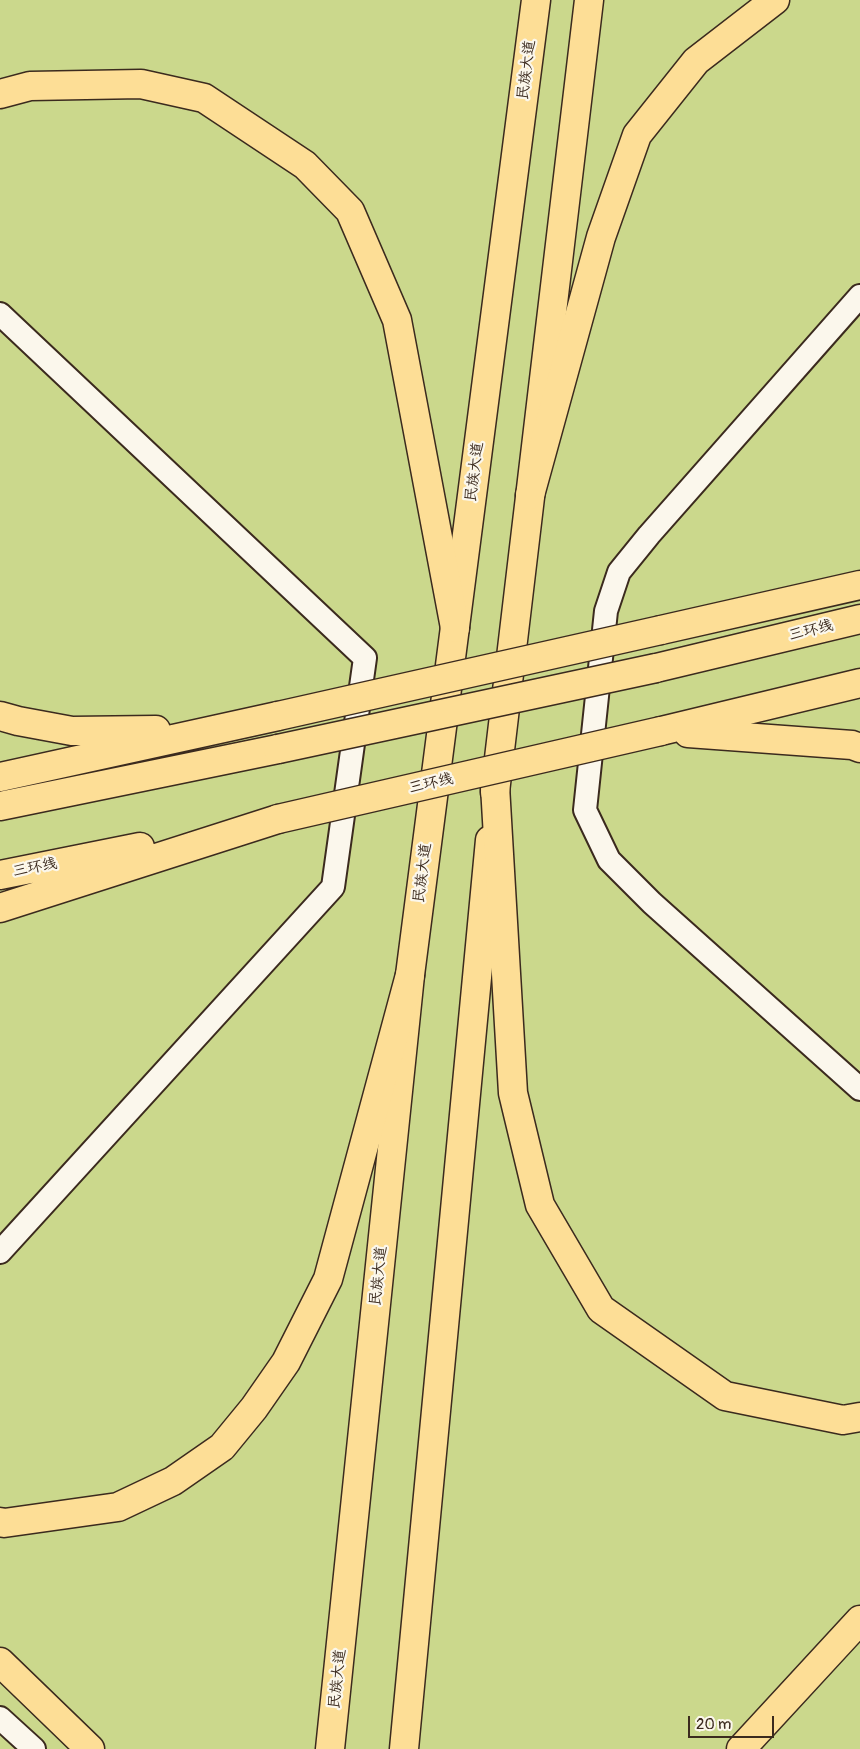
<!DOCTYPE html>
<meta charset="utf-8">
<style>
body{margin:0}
#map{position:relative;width:860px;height:1749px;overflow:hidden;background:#fbf7ec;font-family:Pangolin,sans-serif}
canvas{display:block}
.scale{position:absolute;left:688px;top:1716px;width:86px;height:22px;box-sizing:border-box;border:2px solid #3b2a1e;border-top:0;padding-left:6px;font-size:15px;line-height:18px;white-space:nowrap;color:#3b2a1e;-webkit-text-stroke:4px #fbf7ec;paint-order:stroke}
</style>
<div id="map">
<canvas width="860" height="1749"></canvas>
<div class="scale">20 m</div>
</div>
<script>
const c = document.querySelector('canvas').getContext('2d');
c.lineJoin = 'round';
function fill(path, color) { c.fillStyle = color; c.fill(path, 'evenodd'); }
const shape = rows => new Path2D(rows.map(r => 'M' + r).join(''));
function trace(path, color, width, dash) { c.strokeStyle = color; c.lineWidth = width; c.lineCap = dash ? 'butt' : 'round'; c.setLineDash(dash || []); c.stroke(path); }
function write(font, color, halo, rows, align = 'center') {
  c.font = font + ' Pangolin,"LXGW WenKai TC",sans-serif'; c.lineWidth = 4.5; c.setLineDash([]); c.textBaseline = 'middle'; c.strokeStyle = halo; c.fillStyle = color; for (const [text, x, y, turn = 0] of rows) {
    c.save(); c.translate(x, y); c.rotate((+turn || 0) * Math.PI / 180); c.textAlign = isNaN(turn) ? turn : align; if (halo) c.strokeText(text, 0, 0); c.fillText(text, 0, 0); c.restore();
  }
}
const green = shape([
 [0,0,860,0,860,1749,0,1749]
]);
const minor = shape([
 [860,296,649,535,619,572,606,611,585,810,609,860,652,903,860,1089],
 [0,314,365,658,333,887,0,1252],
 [0,1718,34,1749]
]);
const primary = shape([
 [495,792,589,0],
 [330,1749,410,975,536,0],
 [404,1749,490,840]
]);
const trunk = shape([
 [0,94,30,86,141,84,204,98,305,165,350,211,397,320,455,628],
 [530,495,601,237,637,135,696,61,775,0],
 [661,630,860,585],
 [656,668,860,619],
 [0,716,18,721,72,731,156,730],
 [661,731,860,683],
 [688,733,852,745,860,748],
 [0,777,278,716],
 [495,786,513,1093,540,1205,601,1309,725,1396,843,1420,860,1417],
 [0,806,278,749],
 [0,875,140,847],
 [0,908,278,819],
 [0,1522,4,1523,118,1507,173,1481,222,1447,254,1408,286,1362,328,1279,410,975],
 [0,1662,90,1749],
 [741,1749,860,1620]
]);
const trunkBridge = shape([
 [278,716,661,630],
 [278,749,656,668],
 [278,819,661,731]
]);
const streetNames = [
 ["民族大道",527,70,-83],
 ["民族大道",475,472,-83],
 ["三环线",811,631,-14],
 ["三环线",431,784,-13],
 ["三环线",35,868,-11],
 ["民族大道",423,873,-83],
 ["民族大道",379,1276,-84],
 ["民族大道",338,1679,-84]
];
fill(green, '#cbd88c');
trace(minor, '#3b2a1e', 26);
trace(primary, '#3b2a1e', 31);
trace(trunk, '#3b2a1e', 31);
trace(minor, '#fbf7ec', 22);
trace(primary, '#fdde96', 28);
trace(trunk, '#fdde96', 28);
trace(trunkBridge, '#3b2a1e', 31, []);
trace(trunkBridge, '#fdde96', 28);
write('15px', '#3b2a1e', '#fbf7ec', streetNames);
</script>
